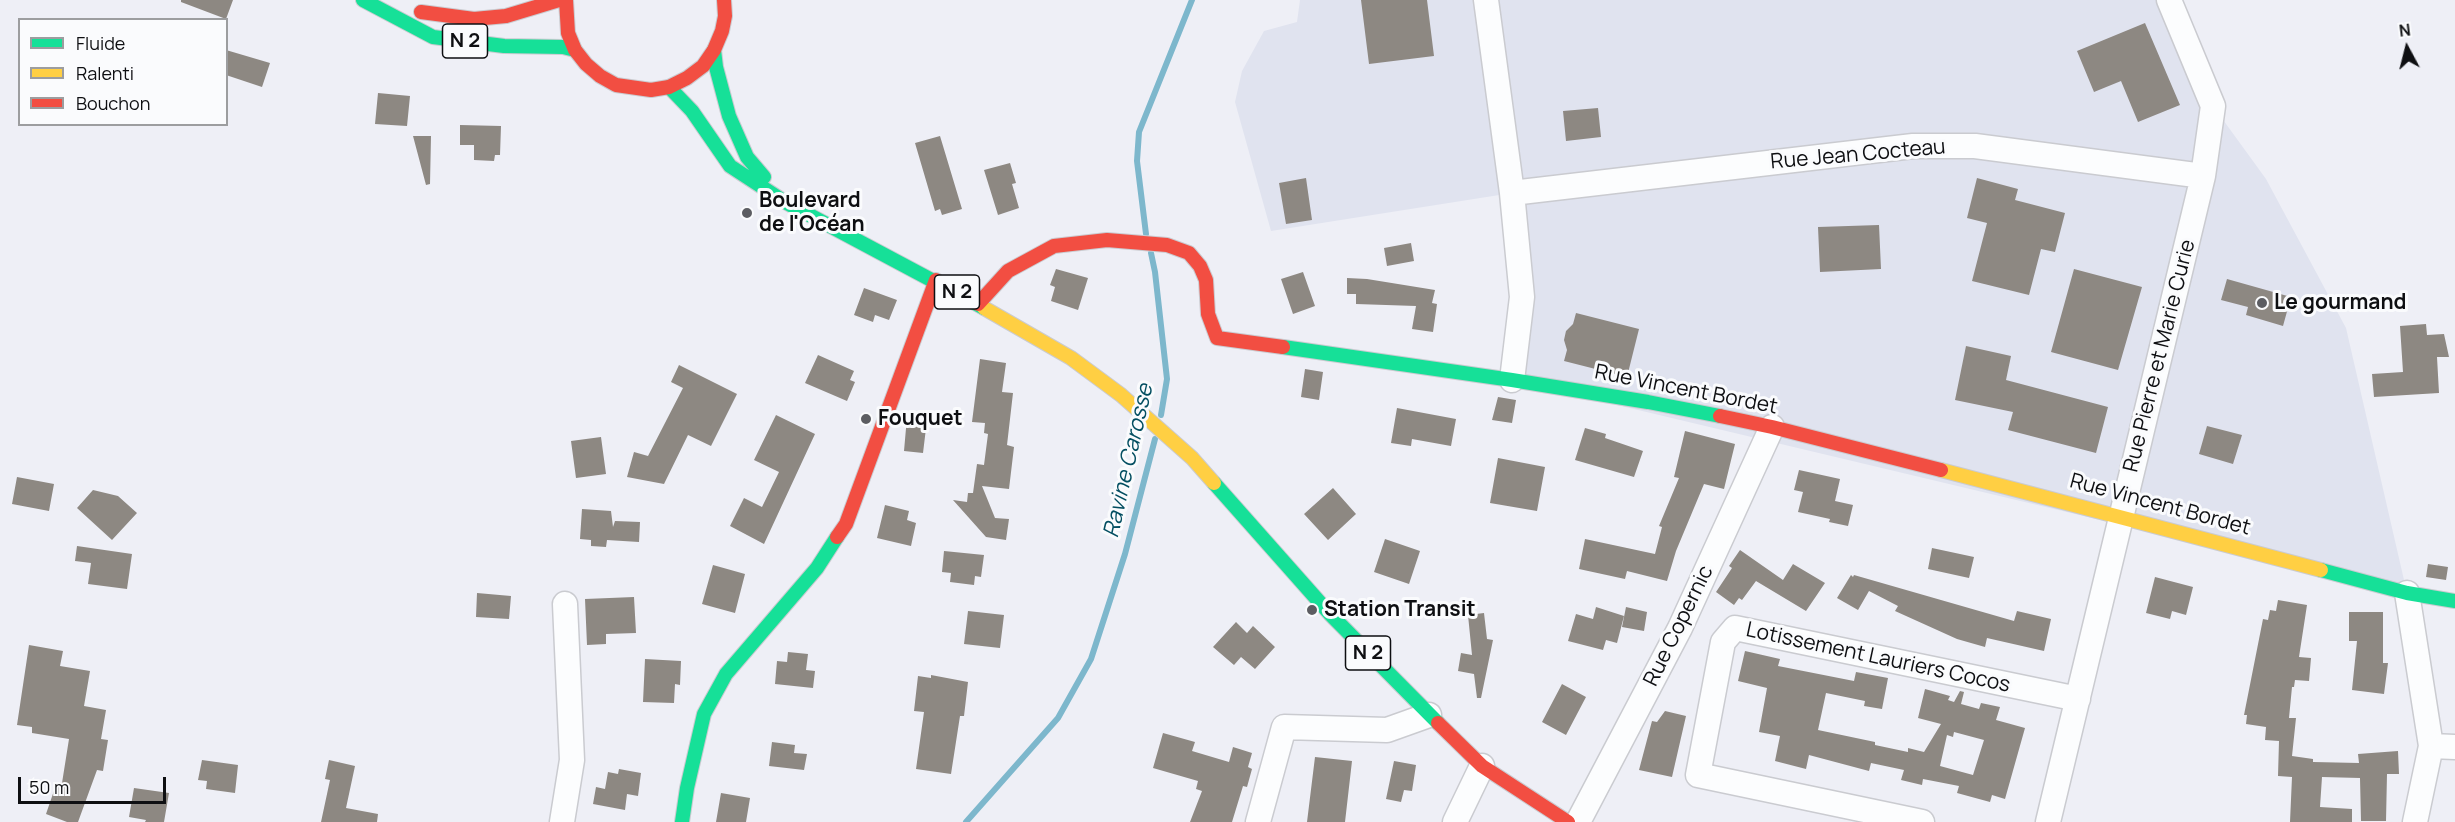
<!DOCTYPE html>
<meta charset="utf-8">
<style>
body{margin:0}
#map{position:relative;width:2455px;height:822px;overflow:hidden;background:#eeeff6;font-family:Manrope,sans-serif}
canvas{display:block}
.legend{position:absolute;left:18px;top:18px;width:210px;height:108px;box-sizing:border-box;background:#fafbfd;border:2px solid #9c9d9f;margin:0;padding:8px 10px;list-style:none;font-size:18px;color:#0e0f12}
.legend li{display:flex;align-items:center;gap:12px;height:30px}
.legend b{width:30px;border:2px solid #9c9d9f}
.north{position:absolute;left:2377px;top:18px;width:60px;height:60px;-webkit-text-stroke:4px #fafbfd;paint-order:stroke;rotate:353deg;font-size:16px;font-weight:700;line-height:24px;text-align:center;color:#0e0f12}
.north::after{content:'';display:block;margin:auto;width:21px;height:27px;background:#0e0f12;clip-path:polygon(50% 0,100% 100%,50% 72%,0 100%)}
.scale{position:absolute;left:18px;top:777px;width:148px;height:27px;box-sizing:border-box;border:3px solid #0e0f12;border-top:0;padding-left:8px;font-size:18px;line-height:21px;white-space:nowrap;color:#0e0f12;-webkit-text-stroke:4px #fafbfd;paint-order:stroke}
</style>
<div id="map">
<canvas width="2455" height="822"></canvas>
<ul class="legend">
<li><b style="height:8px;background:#16e098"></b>Fluide</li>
<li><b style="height:8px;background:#ffcf43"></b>Ralenti</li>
<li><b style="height:8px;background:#f24e42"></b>Bouchon</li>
</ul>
<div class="north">N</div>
<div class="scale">50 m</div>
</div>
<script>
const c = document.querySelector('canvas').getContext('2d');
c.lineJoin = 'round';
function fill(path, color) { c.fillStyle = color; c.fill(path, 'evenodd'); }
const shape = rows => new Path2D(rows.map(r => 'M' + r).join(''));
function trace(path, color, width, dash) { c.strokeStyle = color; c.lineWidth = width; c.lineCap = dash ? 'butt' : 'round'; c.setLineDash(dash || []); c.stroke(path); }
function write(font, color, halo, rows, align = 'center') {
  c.font = font + ' Manrope,sans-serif'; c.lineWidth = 6; c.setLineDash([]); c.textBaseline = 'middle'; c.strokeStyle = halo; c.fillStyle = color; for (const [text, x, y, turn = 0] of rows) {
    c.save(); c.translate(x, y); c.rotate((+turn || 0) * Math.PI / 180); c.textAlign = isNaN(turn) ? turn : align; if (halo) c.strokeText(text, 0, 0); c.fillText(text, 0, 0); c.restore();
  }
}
const built = shape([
 [1300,0,2170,0,2213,106,2266,179,2346,328,2407,593,1512,380,1512,193,1271,231,1235,102,1242,71,1264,31,1297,22]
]);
const stream = shape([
 [1146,234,1137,161,1139,132,1192,0],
 [1151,253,1155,272,1167,379,1161,415],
 [966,822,1058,718,1091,659,1125,554,1155,439]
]);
const building = shape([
 [181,0,233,0,226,19,181,2],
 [1361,0,1427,0,1434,56,1369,64],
 [2145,23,2180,105,2138,122,2121,81,2094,92,2077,51],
 [226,50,270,63,262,87,226,75],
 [378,93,410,96,407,126,375,124],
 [1598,108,1601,137,1566,141,1563,111],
 [460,125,501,126,500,155,495,155,494,161,474,160,474,145,460,145],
 [413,136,431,136,430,184,426,185],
 [940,136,962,209,942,215,940,209,935,211,915,143],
 [1010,163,1016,183,1012,184,1019,208,998,215,984,170],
 [1306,178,1312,220,1286,224,1279,183],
 [1977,178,2018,189,2015,200,2065,213,2055,252,2041,249,2029,295,1972,281,1987,223,1967,218],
 [1879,225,1881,269,1820,272,1818,227],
 [1411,243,1414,261,1387,266,1384,248],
 [1056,269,1088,278,1078,310,1051,301,1055,287,1050,285],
 [2074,269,2142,287,2118,370,2051,352],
 [1303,272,1315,306,1293,314,1281,279],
 [1347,278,1367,279,1435,290,1432,303,1437,304,1433,332,1412,329,1416,306,1356,304,1356,294,1347,294],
 [2227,279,2291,297,2283,326,2246,315,2248,307,2221,300],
 [864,288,897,300,889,320,875,315,873,322,854,315],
 [1576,313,1639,329,1627,377,1564,361,1567,350,1564,340,1566,331,1573,324],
 [2426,324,2427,335,2444,334,2449,357,2437,357,2439,393,2374,397,2372,374,2403,372,2400,326],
 [1966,346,2011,356,2006,380,2108,407,2096,453,2008,430,2013,412,1955,400],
 [818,355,854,371,850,380,855,382,847,401,805,383],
 [980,359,1006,363,1002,392,1013,393,1007,445,1014,447,1009,489,982,486,995,518,1009,519,1006,540,986,537,953,500,967,502,968,493,973,493,977,464,984,465,988,434,984,433,985,423,972,422],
 [679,365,737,394,711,446,688,435,664,484,627,477,634,452,648,456,683,388,671,382],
 [1305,369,1323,372,1319,400,1301,397],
 [1498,397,1516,400,1512,423,1492,420],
 [1397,408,1456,419,1451,446,1412,439,1411,446,1391,443],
 [776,415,815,434,764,544,730,526,744,498,762,507,779,472,754,460],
 [907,417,927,420,923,453,904,451],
 [2207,426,2242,435,2233,464,2199,454],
 [1585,428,1606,434,1605,438,1643,451,1634,477,1575,460],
 [1685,431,1735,444,1724,489,1704,484,1676,551,1667,581,1627,571,1625,579,1579,569,1585,539,1655,554,1662,527,1659,526,1679,478,1674,477],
 [601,437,606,474,576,478,571,441],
 [1498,458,1545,467,1537,511,1490,503],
 [1799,470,1840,479,1835,501,1853,505,1848,526,1829,522,1830,519,1798,512,1803,492,1794,490],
 [17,477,54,484,49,511,12,504],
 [1333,488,1356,514,1328,540,1304,514],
 [93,490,118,496,137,513,112,540,77,508],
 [885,505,909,511,907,520,916,523,911,546,877,538],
 [582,509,611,511,613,527,615,521,640,522,639,542,607,540,606,547,591,546,591,540,580,539],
 [1385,539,1420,551,1409,584,1374,572],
 [77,546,132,554,127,589,88,584,91,563,75,561],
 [1932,548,1974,557,1969,578,1928,569],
 [1740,550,1783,580,1793,564,1825,583,1806,611,1756,581,1742,600,1739,598,1734,605,1716,592,1732,568,1729,566],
 [944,551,984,555,981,577,975,576,974,585,950,582,951,573,942,572],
 [2428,564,2448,567,2446,580,2426,577],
 [713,565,745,574,735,613,702,604],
 [1851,575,1853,577,1854,575,2014,621,2017,611,2051,619,2044,651,1987,638,1985,647,1957,639,1895,611,1898,606,1869,591,1858,610,1837,598],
 [2155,577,2193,587,2186,615,2172,611,2170,619,2146,613],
 [477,593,511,596,509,619,476,617],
 [634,597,636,633,606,634,606,644,587,645,585,599],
 [2278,600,2307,605,2299,657,2311,658,2309,681,2295,680,2294,687,2292,687,2289,718,2296,718,2292,756,2313,759,2313,762,2359,763,2358,754,2398,751,2399,774,2387,774,2386,821,2361,821,2360,778,2322,777,2320,807,2352,809,2352,822,2290,822,2292,777,2278,776,2279,741,2265,740,2266,727,2246,724,2247,715,2244,715,2263,619,2268,620,2270,610,2276,611],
 [1596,607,1624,616,1617,643,1606,640,1603,650,1568,641,1576,614,1593,619],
 [1626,607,1647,612,1644,631,1622,627],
 [968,611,1004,615,1000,648,964,644],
 [2349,612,2383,612,2383,663,2388,663,2384,694,2352,690,2357,641,2349,641],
 [1484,613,1487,639,1493,640,1481,698,1477,698,1474,674,1458,671,1461,653,1472,655,1468,615],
 [1236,622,1247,633,1253,626,1275,647,1255,669,1241,657,1234,665,1213,647],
 [29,645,63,651,60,666,90,671,84,706,106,710,101,739,108,740,103,771,97,770,78,822,67,822,46,814,57,782,62,783,69,739,32,733,32,727,17,725],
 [1745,651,1780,659,1778,666,1854,681,1856,672,1888,678,1882,709,1864,706,1865,701,1826,693,1818,730,1875,742,1875,745,1908,752,1908,748,1924,752,1941,724,1918,718,1925,689,1950,696,1948,700,1954,702,1960,691,1964,692,1961,704,1979,709,1981,703,2000,707,1996,720,2025,728,2005,799,1992,795,1990,802,1957,793,1959,786,1923,779,1922,785,1901,780,1904,770,1871,763,1869,771,1809,755,1806,769,1775,761,1780,736,1759,732,1767,688,1738,681],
 [1954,732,1984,740,1973,775,1940,766,1947,735,1953,737],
 [788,652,808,654,806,670,815,671,813,688,775,684,777,661,787,662],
 [645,659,681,661,680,685,675,684,674,703,643,702],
 [931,675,968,682,964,716,960,716,951,774,916,769,924,712,914,711,918,676,931,678],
 [1562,684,1586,697,1566,735,1542,722],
 [1665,711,1686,716,1672,777,1639,770,1652,721,1657,722],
 [1163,733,1195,742,1192,751,1229,762,1233,747,1252,753,1248,767,1252,769,1247,787,1243,786,1232,822,1190,822,1202,791,1196,789,1198,781,1153,768],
 [772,742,795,745,794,753,807,754,804,770,769,766],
 [1315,757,1352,761,1345,822,1307,822],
 [202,760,238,765,235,793,206,789,207,781,198,780],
 [329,760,355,766,346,808,378,814,377,822,321,822,330,780,325,779],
 [1394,761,1416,765,1412,791,1404,790,1401,802,1386,799],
 [619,769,641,773,638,796,627,794,625,810,593,804,596,787,605,789,608,772,618,774],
 [134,788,169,793,164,822,145,822,146,820,129,817],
 [721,793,750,798,746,822,716,822]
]);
const street = shape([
 [1486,0,1512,193,1522,297,1512,380],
 [1512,193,1913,146,1975,146,2203,176],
 [2407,593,2431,746,2415,822],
 [2431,746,2455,747],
 [562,822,572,760,565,604],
 [1258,822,1284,727,1387,730,1429,715],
 [1455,822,1482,766],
 [1578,822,1680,628,1772,427],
 [1922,822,1698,775,1723,642,1735,628,2078,699],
 [2048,822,2203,176,2213,106,2169,0]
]);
const fast = shape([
 [363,0,433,37,504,46,563,47,575,50],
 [714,50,716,67,729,116,747,157,764,177],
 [669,87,692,111,730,166,785,202,984,308],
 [1283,347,1512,380,1648,402,1720,416],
 [1214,483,1330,614,1438,723],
 [2321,570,2407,593,2455,601],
 [682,822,687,788,704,714,726,674,817,568,837,537]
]);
const slow = shape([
 [984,308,1071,358,1121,395,1192,458,1214,483],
 [1941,470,2321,570]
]);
const jam = shape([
 [566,0,568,33,575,50,586,64,600,76,616,85,651,90,669,87,687,78,703,66,714,50,722,31,725,16,724,0],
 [421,12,474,19,506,16,559,0],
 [978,304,1008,271,1054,246,1107,240,1167,245,1189,253,1200,266,1206,280,1208,314,1217,338,1283,347],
 [1720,416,1772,427,1941,470],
 [837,537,846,524,936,280],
 [1438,723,1482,766,1568,822]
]);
const markers = [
 [747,213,6,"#5c5d62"],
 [2262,303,6,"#5c5d62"],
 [866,419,6,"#5c5d62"],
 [1312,610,6,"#5c5d62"]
];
const shields = [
 [465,41,45],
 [957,292,45],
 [1368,653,45]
];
const shieldNames = [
 ["N 2",465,41],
 ["N 2",957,292],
 ["N 2",1368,653]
];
const streetNames = [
 ["Rue Jean Cocteau",1858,155,-5],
 ["Rue Pierre et Marie Curie",2160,356,-76],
 ["Rue Vincent Bordet",1686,390,11],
 ["Rue Vincent Bordet",2160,505,15],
 ["Rue Copernic",1679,626,-64],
 ["Lotissement Lauriers Cocos",1878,658,12]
];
const poiNames = [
 ["Boulevard",759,201],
 ["de l'Océan",759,225],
 ["Le gourmand",2274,303],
 ["Fouquet",878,419],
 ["Station Transit",1324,610]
];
const waterNames = [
 ["Ravine Carosse",1129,461,-77]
];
fill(built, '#e0e3ef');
trace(stream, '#7db7cc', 6);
fill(building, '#8d8882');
trace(street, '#cacbd0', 27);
trace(fast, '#cacbd0', 16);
trace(slow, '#cacbd0', 16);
trace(jam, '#cacbd0', 16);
trace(street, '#fcfdfe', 24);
trace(fast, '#16e098', 14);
trace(slow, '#ffcf43', 14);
trace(jam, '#f24e42', 14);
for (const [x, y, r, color] of markers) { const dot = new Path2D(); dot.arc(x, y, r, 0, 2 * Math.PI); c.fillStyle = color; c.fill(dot); trace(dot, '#fafbfd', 2); }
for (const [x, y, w] of shields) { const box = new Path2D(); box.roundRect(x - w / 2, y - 17, w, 34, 4.5); c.fillStyle = '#fafbfd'; c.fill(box); trace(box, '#0e0f12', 1.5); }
write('bold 20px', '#0e0f12', null, shieldNames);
write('21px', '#0e0f12', '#fafbfd', streetNames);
write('bold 21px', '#0e0f12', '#fafbfd', poiNames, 'left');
write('italic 22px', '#034e61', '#fafbfd', waterNames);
</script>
